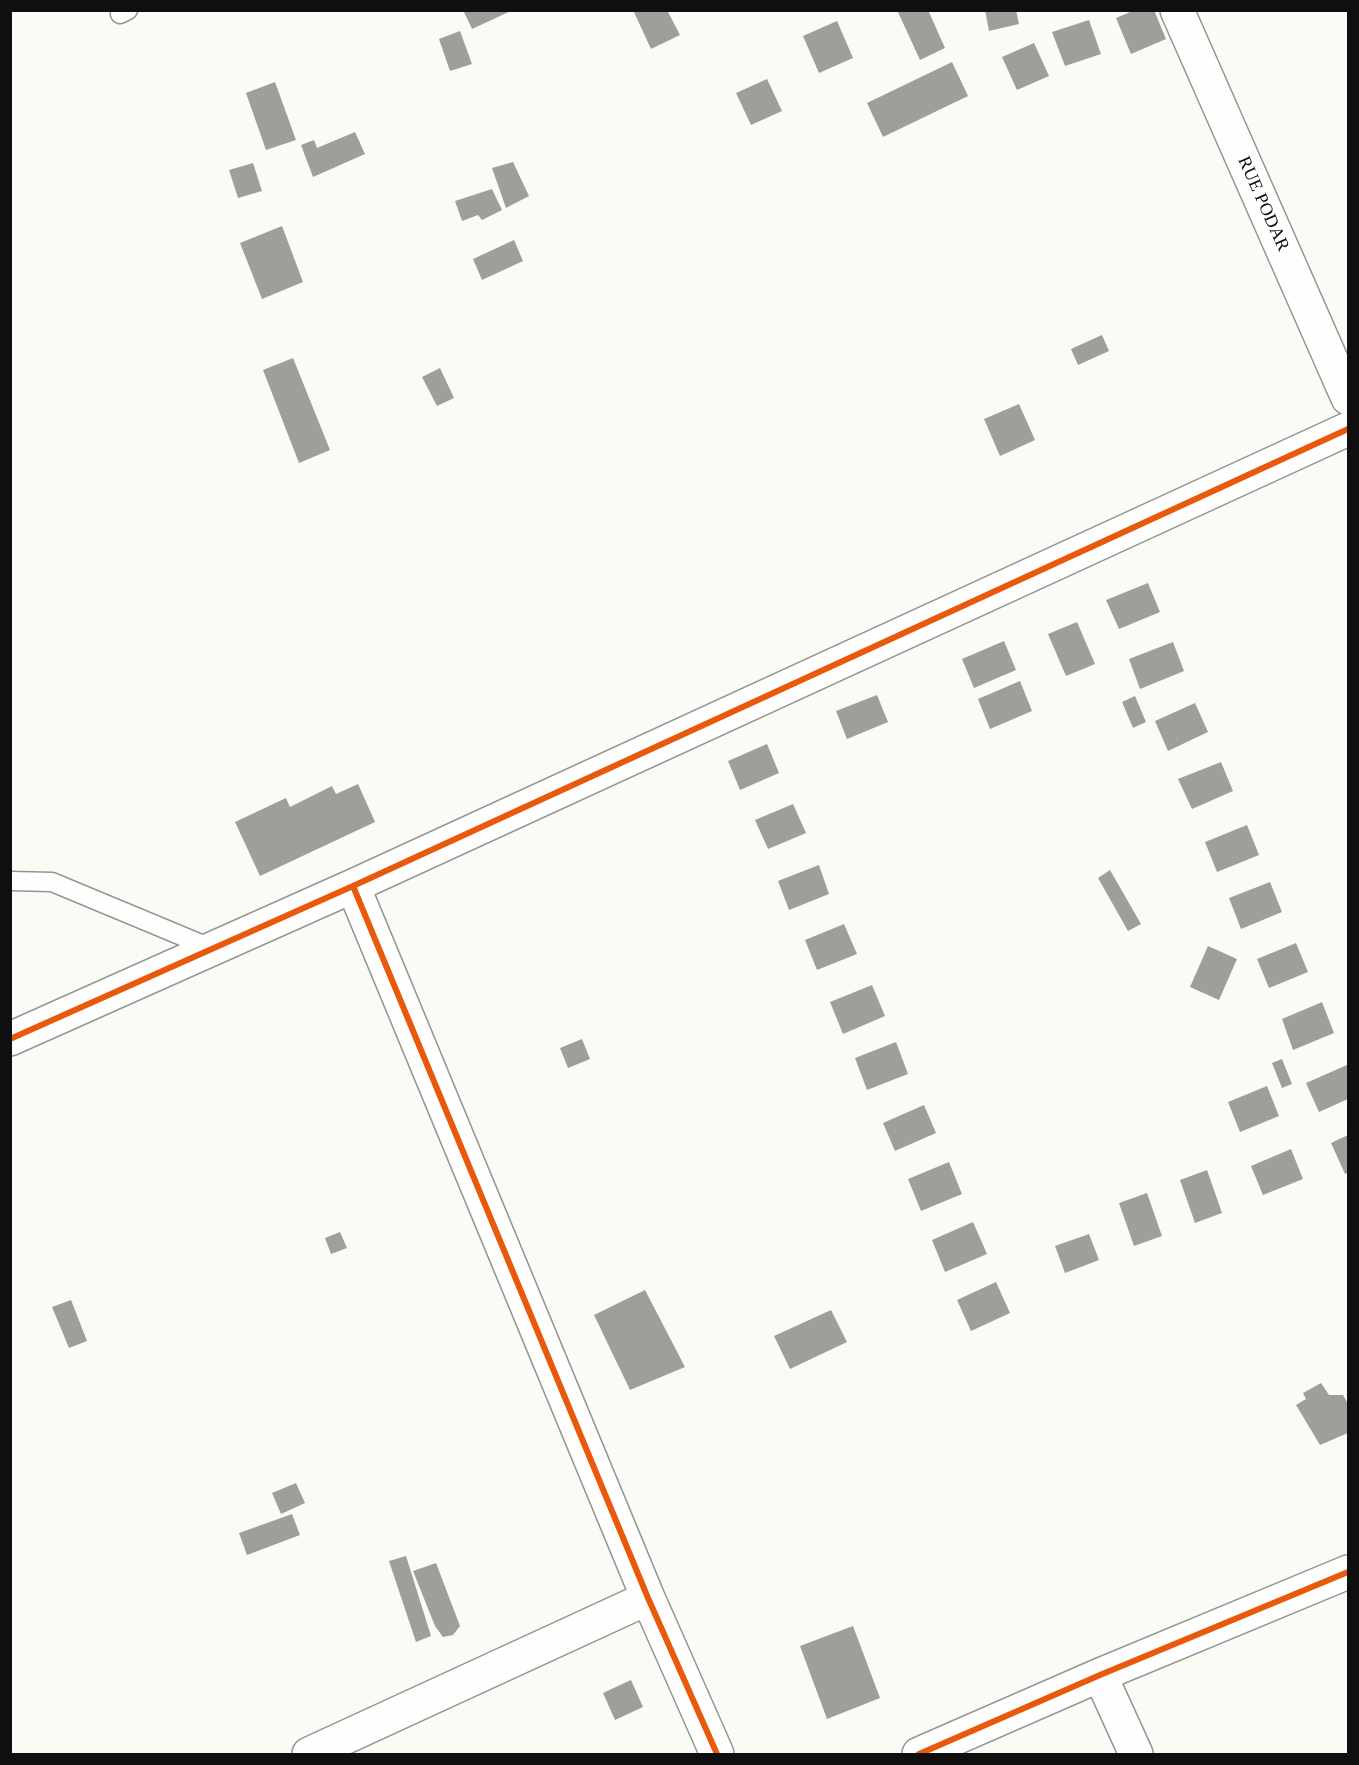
<!DOCTYPE html>
<style>
body{margin:0}
#map{position:relative;width:1359px;height:1765px;overflow:hidden;background:#fbfbf5;font-family:"Times New Roman",serif}
canvas{display:block}
.frame{position:absolute;inset:0;border:12px solid #0f0f0f;pointer-events:none}
</style>
<div id="map">
<canvas width="1359" height="1765"></canvas>
<div class="frame"></div>
</div>
<script>
const c = document.querySelector('canvas').getContext('2d');
c.lineJoin = 'round';
function fill(path, color) { c.fillStyle = color; c.fill(path, 'evenodd'); }
const shape = rows => new Path2D(rows.map(r => 'M' + r).join(''));
function trace(path, color, width, dash) { c.strokeStyle = color; c.lineWidth = width; c.lineCap = dash ? 'butt' : 'round'; c.setLineDash(dash || []); c.stroke(path); }
function write(font, color, halo, rows, align = 'center') {
  c.font = font + ' "Times New Roman",serif'; c.lineWidth = 6; c.setLineDash([]); c.textBaseline = 'middle'; c.strokeStyle = halo; c.fillStyle = color; for (const [text, x, y, turn = 0] of rows) {
    c.save(); c.translate(x, y); c.rotate((+turn || 0) * Math.PI / 180); c.textAlign = isNaN(turn) ? turn : align; if (halo) c.strokeText(text, 0, 0); c.fillText(text, 0, 0); c.restore();
  }
}
const building = shape([
 [463,10,513,10,472,29],
 [633,10,667,10,680,35,651,49],
 [897,10,928,10,945,48,920,60],
 [985,10,1016,10,1019,24,989,31],
 [1135,10,1154,10,1166,39,1131,54,1116,18],
 [1089,20,1101,54,1065,66,1052,32],
 [837,21,853,58,819,73,803,36],
 [460,31,472,64,450,71,439,39],
 [1034,43,1049,76,1017,90,1002,57],
 [952,62,968,96,883,137,867,103],
 [767,79,782,111,751,125,736,93],
 [275,82,296,140,266,150,246,93],
 [355,132,365,154,313,177,301,145,314,140,317,148],
 [513,162,529,196,506,208,492,168],
 [253,163,262,191,238,198,229,170],
 [492,189,502,210,482,220,478,215,462,221,455,201],
 [282,226,303,282,262,299,240,243],
 [514,240,523,261,482,280,473,259],
 [1102,335,1109,351,1078,365,1071,349],
 [293,358,330,450,299,463,263,370],
 [440,368,454,398,437,406,422,377],
 [1019,404,1035,440,1000,456,984,419],
 [1148,583,1160,612,1119,629,1106,600],
 [1077,622,1095,664,1066,676,1048,634],
 [1004,641,1016,670,974,688,962,659],
 [1173,642,1184,671,1140,689,1129,659],
 [1020,681,1032,711,990,729,978,699],
 [877,695,888,722,847,739,836,711],
 [1135,696,1146,722,1133,728,1122,702],
 [1195,703,1208,732,1168,751,1155,721],
 [767,744,779,773,740,790,728,761],
 [1221,762,1233,791,1192,809,1178,779],
 [358,784,375,822,260,876,235,822,286,798,290,807,332,786,336,794],
 [793,804,806,833,768,849,755,820],
 [1247,825,1259,855,1217,872,1205,842],
 [819,865,829,894,789,910,778,881],
 [1110,870,1141,924,1128,931,1098,878],
 [1270,882,1282,912,1241,929,1229,898],
 [844,924,857,954,817,970,805,940],
 [1296,943,1308,972,1269,988,1257,959],
 [1208,946,1237,959,1219,1000,1190,987],
 [872,985,885,1016,843,1034,830,1002],
 [1322,1002,1334,1033,1293,1050,1282,1019],
 [582,1039,590,1059,568,1068,560,1048],
 [896,1042,908,1074,867,1090,855,1058],
 [1282,1059,1292,1084,1282,1088,1272,1063],
 [1347,1065,1348,1099,1319,1112,1306,1083],
 [1267,1086,1279,1116,1240,1132,1228,1102],
 [924,1105,936,1133,895,1151,883,1123],
 [1348,1135,1348,1173,1345,1174,1331,1143],
 [1291,1149,1303,1179,1263,1195,1251,1166],
 [949,1162,962,1194,921,1211,908,1179],
 [1207,1170,1222,1213,1195,1223,1180,1180],
 [1147,1193,1162,1236,1134,1246,1119,1203],
 [973,1222,987,1254,945,1272,932,1240],
 [340,1232,347,1248,331,1254,325,1238],
 [1089,1234,1099,1260,1065,1273,1055,1246],
 [996,1282,1010,1313,971,1331,957,1300],
 [645,1290,685,1367,630,1390,594,1315],
 [71,1300,87,1341,69,1348,52,1307],
 [831,1310,847,1342,790,1369,774,1336],
 [1321,1383,1329,1395,1343,1395,1348,1404,1348,1433,1320,1445,1296,1405,1306,1399,1303,1393],
 [296,1483,305,1503,281,1514,272,1493],
 [292,1514,300,1535,247,1555,239,1533],
 [406,1556,431,1636,416,1642,389,1561],
 [436,1563,460,1626,453,1635,443,1637,435,1626,413,1571],
 [853,1626,880,1698,827,1719,800,1646],
 [631,1680,643,1707,615,1720,603,1693]
]);
const lane = shape([
 [120,14,128,10],
 [10,881,52,882,213,949]
]);
const street = shape([
 [1177,10,1348,398],
 [353,886,648,1598,717,1754],
 [10,1039,353,886,1348,429],
 [1100,1675,1136,1754],
 [309,1754,648,1598],
 [919,1754,1100,1675,1348,1572]
]);
const cycleway = shape([
 [353,886,648,1598,717,1754],
 [10,1039,353,886,1348,429],
 [919,1754,1100,1675,1348,1572]
]);
const streetNames = [
 ["RUE PODAR",1263,204,66]
];
fill(building, '#9f9e9a');
trace(lane, '#959593', 21);
trace(street, '#959593', 36);
trace(lane, '#fefefe', 18);
trace(street, '#fefefe', 33);
trace(cycleway, '#e8590c', 6);
write('18px', '#0f0f0f', '#fff', streetNames);
</script>
